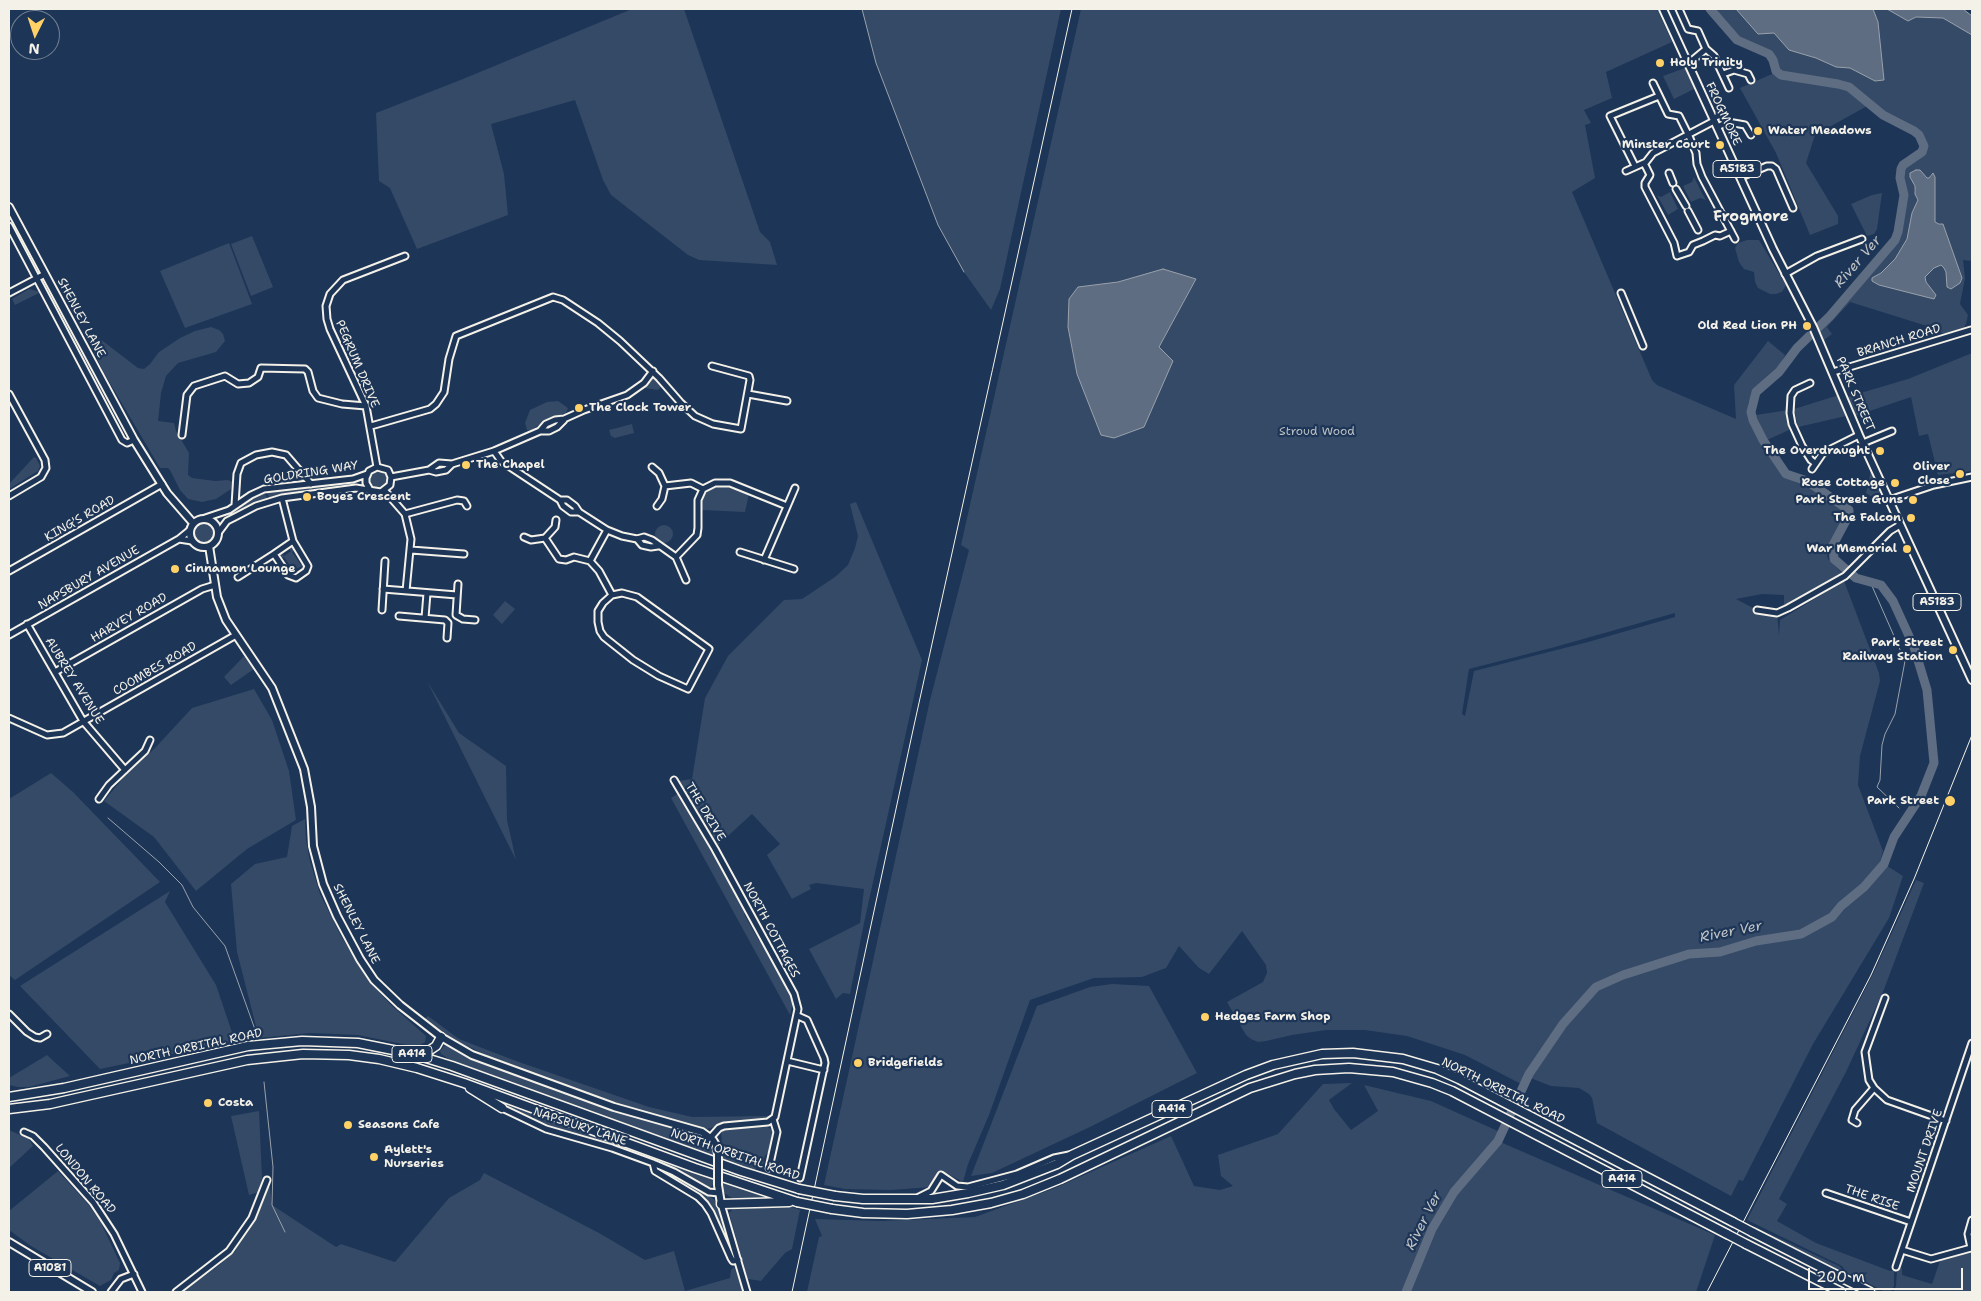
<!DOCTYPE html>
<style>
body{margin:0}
#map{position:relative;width:1981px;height:1301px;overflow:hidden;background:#1d3557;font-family:"Shantell Sans",sans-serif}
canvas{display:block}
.frame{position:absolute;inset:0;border:10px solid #f4f1e8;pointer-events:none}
.north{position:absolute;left:10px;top:10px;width:50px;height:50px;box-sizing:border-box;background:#1d3557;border:1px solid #738091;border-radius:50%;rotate:184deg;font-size:14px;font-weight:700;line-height:20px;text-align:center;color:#f4f1e8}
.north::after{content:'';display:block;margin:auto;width:18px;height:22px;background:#ffd166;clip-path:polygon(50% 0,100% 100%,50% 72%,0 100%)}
.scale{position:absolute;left:1808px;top:1268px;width:155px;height:22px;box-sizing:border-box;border:2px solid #f4f1e8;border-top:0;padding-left:6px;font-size:15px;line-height:18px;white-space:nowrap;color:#f4f1e8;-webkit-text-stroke:4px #1d3557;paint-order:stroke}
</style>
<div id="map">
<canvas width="1981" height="1301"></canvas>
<div class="frame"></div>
<div class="north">N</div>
<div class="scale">200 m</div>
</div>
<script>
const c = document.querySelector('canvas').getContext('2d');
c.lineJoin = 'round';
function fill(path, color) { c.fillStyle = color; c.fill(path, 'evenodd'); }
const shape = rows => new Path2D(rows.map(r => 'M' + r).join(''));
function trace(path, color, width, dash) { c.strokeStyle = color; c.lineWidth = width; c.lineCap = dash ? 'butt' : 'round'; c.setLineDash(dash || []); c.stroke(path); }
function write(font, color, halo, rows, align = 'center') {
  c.font = font + ' "Shantell Sans",sans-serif'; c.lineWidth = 4.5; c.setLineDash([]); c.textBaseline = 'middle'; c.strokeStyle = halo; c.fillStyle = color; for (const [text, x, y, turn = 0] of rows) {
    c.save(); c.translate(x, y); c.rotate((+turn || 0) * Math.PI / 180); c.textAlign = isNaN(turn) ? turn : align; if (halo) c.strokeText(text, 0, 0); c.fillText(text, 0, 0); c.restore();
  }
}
const green = shape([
 [632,9,684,9,760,232,770,242,777,265,699,260,688,255,611,195,603,180,575,100,491,124,504,174,508,215,417,249,390,188,379,181,376,113,463,79],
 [862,9,1061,9,1000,289,991,310,964,272,938,225,876,63],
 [1081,9,1657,9,1672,42,1606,72,1612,98,1584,110,1591,123,1585,125,1595,178,1572,192,1652,380,1657,385,1736,419,1734,385,1768,341,1785,355,1778,369,1752,395,1748,404,1749,416,1756,435,1783,475,1817,490,1842,508,1845,512,1845,518,1828,550,1827,555,1828,559,1843,574,1784,609,1784,595,1762,594,1736,599,1757,610,1777,613,1779,635,1780,620,1844,581,1879,673,1880,681,1860,756,1858,785,1883,851,1877,872,1884,864,1903,876,1889,918,1813,1044,1743,1181,1739,1180,1731,1196,1597,1123,1592,1098,1589,1094,1579,1088,1551,1086,1528,1077,1523,1085,1465,1055,1407,1036,1365,1030,1326,1030,1292,1035,1266,1041,1258,1042,1251,1039,1246,1035,1227,1002,1263,982,1267,973,1266,965,1242,931,1209,974,1199,968,1179,946,1166,968,1142,977,1094,978,1030,1000,989,1115,968,1164,963,1182,946,1173,938,1173,931,1187,891,1190,845,1189,824,1185,930,700,969,550,961,545],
 [1196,280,1159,347,1077,374,1068,327,1069,299,1078,287,1118,282],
 [1675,613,1675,617,1588,642,1474,671,1465,716,1462,714,1469,669,1555,647],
 [1715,9,1736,9,1758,34,1774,33,1789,50,1816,58,1836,67,1850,68,1875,81,1884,80,1878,22,1873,9,1887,9,1908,21,1916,17,1943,18,1972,35,1972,261,1963,260,1965,278,1960,304,1968,315,1966,324,1963,329,1946,335,1927,326,1850,302,1827,327,1832,334,1824,340,1819,328,1847,299,1899,239,1905,192,1902,172,1903,167,1909,162,1923,155,1927,148,1926,143,1918,131,1883,112,1851,86,1840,81,1781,73,1771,52,1765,48,1738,38,1731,32],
 [1921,173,1927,178,1929,178,1931,174,1935,177,1935,222,1943,224,1962,278,1946,282,1946,272,1944,268,1941,265,1936,266,1925,277,1926,282,1936,295,1872,278,1881,273,1895,259,1907,239,1912,213,1918,200,1914,191,1915,187,1910,177],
 [1685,68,1694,89,1674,99,1663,76],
 [1772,74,1782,79,1838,87,1847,90,1869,105,1815,135,1806,163,1838,216,1838,224,1810,235,1776,153,1740,88],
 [1694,177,1702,193,1706,200,1700,198,1691,202,1683,186,1692,182],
 [1670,192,1678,209,1668,215,1657,195,1661,197],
 [1882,193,1877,229,1874,234,1867,236,1851,204,1872,195],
 [252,236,273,287,251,296,231,244],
 [1747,240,1759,240,1786,285,1782,292,1776,294,1770,294,1758,288,1755,282,1754,272,1744,269,1739,262,1735,248,1738,243],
 [229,243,252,304,185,328,160,271],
 [29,289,41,292,15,305,12,299],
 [211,327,219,330,223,334,225,341,216,352,178,363,166,376,161,393,158,421,174,423,176,431,189,453,188,475,192,478,215,481,228,480,233,482,231,489,216,499,202,502,188,499,180,490,170,470,168,468,160,468,104,373,87,338,95,335,138,368,144,369,150,364,159,352,180,338,195,331],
 [1972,353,1972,471,1938,475,1928,434,1919,436,1911,397,1855,416,1847,397,1908,379],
 [652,378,656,378,661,383,661,387,658,390,644,388],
 [1839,395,1846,416,1798,427,1794,409],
 [558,401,568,408,566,413,550,418,531,430,527,430,525,423,530,410,547,402],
 [1788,410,1789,430,1767,440,1756,415],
 [632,424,634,433,615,438,611,436,609,430],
 [34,457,36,458,40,466,38,471,9,489,9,484],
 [1871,470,1884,503,1883,504,1866,493],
 '369 480a9 9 0 1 1 18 0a9 9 0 1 1-18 0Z',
 [337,483,340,488,296,493,270,499,266,491],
 [723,485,749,494,745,512,701,510,701,503,706,493,711,488],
 [264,492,268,500,235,515,231,511,254,495],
 [856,502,922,660,864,923,850,994,843,993,836,999,809,949,860,923,864,889,816,883,809,885,811,889,792,899,767,855,780,844,754,816,752,814,718,845,678,781,692,779,705,698,728,656,784,600,802,599,835,577,848,565,855,548,858,536,850,504],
 '194 533a10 10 0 1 1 20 0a10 10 0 1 1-20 0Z',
 '655 534a9 9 0 1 1 18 0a9 9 0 1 1-18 0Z',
 [293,547,296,550,292,552,301,565,304,562,305,564,304,569,302,566,294,570,296,574,294,575,289,573,293,570,284,557,281,559,280,557,281,553,284,556,291,551,289,548],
 [505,601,515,609,502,624,493,615],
 [244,656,254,669,231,685,224,677],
 [427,681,459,733,506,766,507,820,516,860],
 [254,689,272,720,289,771,296,820,247,849,196,891,154,837,104,801,124,777,155,748,192,708],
 [51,773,73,792,160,882,15,980,9,975,9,799],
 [679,793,709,841,747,912,744,914,759,941,762,940,794,998,790,1015,671,798],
 [305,819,306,840,310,861,320,894,341,936,369,981,391,1005,426,1036,425,1042,420,1045,412,1046,358,1035,310,1033,259,1038,237,952,231,884,255,864,287,857,292,826],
 [1916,880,1924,883,1883,992,1846,1072,1779,1199,1787,1204,1777,1221,1816,1243,1890,1271,1894,1271,1894,1286,1891,1292,1885,1292,1846,1272,1842,1266,1747,1220,1873,974],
 [170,891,165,902,216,985,235,1041,100,1069,20,986],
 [1112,984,1149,986,1197,1073,1090,1127,992,1173,971,1176,1037,1006,1090,987],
 [428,1016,459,1039,516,1061,649,1107,692,1117,768,1116,767,1119,727,1123,707,1129,651,1114,512,1067,450,1038,425,1019],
 [447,1045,480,1062,596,1104,703,1137,712,1147,713,1156,449,1059,441,1054,440,1051,444,1046],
 [47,1055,70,1076,29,1087,18,1087,9,1085,9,1078],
 [1352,1083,1329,1100,1334,1109,1351,1130,1378,1111,1364,1085,1431,1101,1500,1132,1498,1141,1715,1235,1696,1292,807,1292,819,1237,822,1236,815,1219,881,1221,975,1217,1055,1188,1171,1136,1194,1186,1220,1190,1233,1186,1221,1176,1218,1155,1278,1134,1323,1084],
 [500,1101,667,1161,713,1179,713,1184,711,1187,707,1187,672,1167,613,1146,539,1124,498,1104],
 [259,1111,262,1178,259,1192,249,1195,231,1116],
 [766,1126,772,1130,774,1135,770,1154,767,1153,764,1158,763,1165,756,1168,754,1172,723,1161,721,1130],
 [9,1130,29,1139,33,1146,9,1168],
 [58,1171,88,1204,101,1223,120,1263,119,1270,114,1273,111,1280,100,1286,31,1246,9,1230,9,1211],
 [669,1172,715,1200,729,1242,726,1243,720,1224,703,1198,668,1175],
 [484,1173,599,1233,645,1260,674,1251,685,1291,730,1278,731,1270,734,1267,744,1292,182,1292,218,1266,235,1251,246,1233,266,1187,270,1187,272,1205,336,1247,341,1244,395,1262,449,1198,480,1180],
 [722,1182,770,1199,771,1200,733,1199,723,1192],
 [768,1205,792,1207,800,1210,792,1249,785,1253,761,1281,748,1279,729,1213,736,1206],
 [1755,1227,1839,1266,1849,1276,1880,1292,1876,1292,1753,1229],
 [1972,1250,1972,1292,1893,1292,1896,1286,1897,1270,1902,1268,1902,1275,1932,1284,1941,1258]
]);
const water = shape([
 [1736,9,1873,9,1878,22,1884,80,1875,81,1850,68,1836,67,1816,58,1789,50,1774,33,1758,34,1736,9],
 [1887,9,1963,9,1972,16,1972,35,1943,18,1916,17,1908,21,1887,9],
 [1916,170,1920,170,1927,178,1929,178,1933,173,1935,177,1935,222,1939,224,1943,224,1962,278,1960,283,1951,289,1947,287,1946,272,1944,268,1941,265,1934,268,1925,277,1926,282,1936,295,1934,299,1879,285,1872,281,1872,278,1881,273,1895,259,1907,239,1912,213,1918,200,1915,194,1915,186,1910,177,1910,173,1916,170],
 [1163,269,1196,279,1159,347,1173,361,1144,427,1114,438,1101,435,1077,374,1068,327,1069,299,1078,287,1118,282,1163,269]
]);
const stream = shape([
 [862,9,876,63,938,225,964,272],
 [1856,578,1872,586,1905,661,1895,714,1885,734,1882,745,1880,780,1877,787,1899,808],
 [108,818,159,862,182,885,193,907,225,946,257,1035],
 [264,1082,273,1167,272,1205,285,1232]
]);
const river = shape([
 [1406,1292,1432,1229,1454,1192,1498,1141,1529,1074,1563,1024,1596,987,1623,975,1689,954,1720,952,1756,941,1801,934,1832,917,1841,906,1864,887,1884,864,1894,837,1921,796,1934,763,1927,690,1914,647,1893,601,1881,585,1856,578,1834,559,1833,545,1849,515,1849,510,1807,481,1786,474,1763,440,1753,420,1751,412,1756,392,1779,372,1797,348,1830,316,1895,240,1898,232,1904,195,1900,178,1901,169,1903,165,1922,152,1924,146,1919,135,1914,131,1883,115,1849,87,1838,84,1781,75,1776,71,1773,60,1769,54,1737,40,1710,9]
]);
const minor = shape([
 [1679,9,1688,29,1698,31,1706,49,1714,56,1729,88],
 [1688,64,1706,49],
 [1723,74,1734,70,1748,74,1751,80],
 [1653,83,1668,114,1679,116,1689,136,1696,153,1697,164,1702,177,1735,239],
 [1713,118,1724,114,1728,122,1717,127],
 [1728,122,1745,125,1751,135],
 [1644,163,1650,175,1645,183,1645,187,1674,243,1677,256,1689,252,1693,245,1703,241,1715,235,1720,236,1731,231],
 [1635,166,1610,116,1659,96],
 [1626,171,1646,162,1653,153,1714,121],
 [1669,173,1673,183],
 [1741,177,1767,166,1772,166,1776,169,1793,208],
 [1676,189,1686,206],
 [1688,211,1698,230],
 [9,226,122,440,127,443,134,440],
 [1785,274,1817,256,1862,239],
 [9,293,45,274],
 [1621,293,1643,346],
 [1833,372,1971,330],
 [1810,383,1795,390,1791,396,1790,413,1792,424,1802,446,1811,460,1815,463],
 [9,394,45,460,46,468,41,477,9,496],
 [748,394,787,401],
 [371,426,430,409,436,404,444,392,449,359,456,336,553,297,563,300,598,323,620,341,659,378,680,402,695,416,713,424,741,429,750,380,749,376,712,366],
 [540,431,549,431,557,427,564,420],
 [182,435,187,395,194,386,225,376,238,384,249,383,258,377,261,368,305,369,308,372,313,391,318,398,342,404,366,406],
 [1863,443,1892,431],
 [494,451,501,461,560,500,563,506,571,512,579,512,607,530,622,536,637,539,644,537,652,540,676,557,686,580],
 [377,467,366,406,330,329,327,319,326,306,330,294,343,280,405,256],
 [652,467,659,473,665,486,662,499,657,506],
 [1812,469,1823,453,1859,435],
 [429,470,439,463,452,464],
 [391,477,429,470,436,472,446,470,452,464,494,451,540,431,546,424,555,420,564,419,584,410,627,395,644,383,653,371],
 [665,486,691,483,703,489],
 [385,491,405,514,411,539,406,591],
 [282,498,293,541,308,566,306,571,296,578,288,575,274,554,293,541],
 [560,500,567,500,575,506,579,512],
 [1889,500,1934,485,1972,477],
 [235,505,237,474,241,463,256,455,272,452,286,455,311,484],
 [405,514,457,500,464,501,467,506],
 [205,518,229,510,251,495,264,489,353,479,367,474],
 [607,530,590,561,599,571,612,595],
 [218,533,227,521,235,517,256,506,282,498,356,488,381,492,390,485,391,477,388,470,377,467,369,471,366,478,366,483,370,490],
 [524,537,531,540,545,538,555,527,556,520],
 [545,538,559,559,566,560,574,557,590,561],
 [179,539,192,541],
 [637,539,642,545,651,547,658,546],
 [411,550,464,554],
 [740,552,794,569],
 [676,557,697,535,698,528,698,500,703,489,715,483,730,483,787,506],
 [764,560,795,488],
 [9,571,162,484],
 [238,577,274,554],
 [458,584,456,615,463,619,475,620],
 [383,589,457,595],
 [622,593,637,597,709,649,688,689,659,676,633,660,604,637,600,631,598,622,598,611,603,603,612,595,622,593],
 [382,610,385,561],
 [1757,610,1777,613,1788,608,1845,576,1890,531,1900,525],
 [399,616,445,620,448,623,447,638],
 [425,618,427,593],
 [27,624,83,721,125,770],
 [9,635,179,539,190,530],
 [55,672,202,589,215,585],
 [9,718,47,735,63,733,236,635],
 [674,780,715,849,794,994,798,1009,775,1117,768,1122,724,1126,719,1128,711,1137],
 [99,799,109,785,145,751,150,740],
 [1885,998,1865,1052,1869,1080,1874,1088,1887,1100,1946,1121],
 [9,1014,27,1032,35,1037,40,1038,47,1034],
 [798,1016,807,1020,824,1058,825,1063,800,1178],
 [787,1061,824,1070],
 [502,1108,546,1129,612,1148,653,1163,674,1172,709,1192,719,1193],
 [1857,1123,1852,1120,1855,1110,1874,1088],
 [24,1132,33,1136,44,1147,93,1202,114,1234,142,1292],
 [653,1163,655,1171,698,1197,705,1204,711,1213,731,1258,733,1261,738,1260],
 [769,1168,777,1132,773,1119],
 [1826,1193,1911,1222],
 [919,1197,931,1191,941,1175,957,1186,968,1187,1017,1174,1054,1158,1069,1155],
 [721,1204,747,1292],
 [1902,1250,1931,1259,1971,1248,1968,1234,1972,1220],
 [1896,1267,1972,1043],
 [111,1292,121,1279,134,1274],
 [176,1292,229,1251,252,1218,267,1180]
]);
const major = shape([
 [1663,9,1773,249,1813,327,1859,435,1972,680],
 [9,207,134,440,167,493,193,523],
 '190 533a14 14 0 1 1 28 0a14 14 0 1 1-28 0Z',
 [209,546,217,597,226,620,272,688,304,769,311,807,313,846,323,884,337,916,360,959,374,980,400,1005,441,1037,472,1055,614,1107,702,1132,713,1140,716,1145,718,1154],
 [718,1185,721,1204],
 [9,1242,92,1292]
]);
const highway = shape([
 [417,1054,430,1050,436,1046,441,1037],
 [470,1088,502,1108],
 [9,1097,64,1088,248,1046,302,1041,358,1043,413,1054,452,1066,741,1171,799,1189],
 [9,1109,50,1104,247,1060,303,1054,349,1055,379,1059,417,1068,464,1083,695,1168,797,1202],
 [835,1196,863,1199,932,1199,968,1193,1003,1185,1057,1164,1072,1155,1246,1075,1273,1065,1322,1054,1353,1053,1403,1059,1437,1069,1459,1079,1733,1222],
 [721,1204,789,1202],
 [832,1209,863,1213,907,1214,952,1210,991,1203,1023,1194,1060,1179,1250,1088,1295,1074,1315,1070,1349,1068,1393,1072,1432,1083,1452,1091,1727,1234],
 [1752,1232,1870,1292],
 [1746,1244,1841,1292]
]);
const rail = shape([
 [792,1292,913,730,1072,9],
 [1707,1292,1871,975,1914,879,1972,735]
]);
const majorBridge = shape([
 [718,1154,718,1185]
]);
const highwayBridge = shape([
 [799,1189,835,1196],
 [797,1202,832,1209],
 [1733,1222,1752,1232],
 [1727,1234,1746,1244]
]);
const markers = [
 [1660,63,5,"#ffd166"],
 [1758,131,5,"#ffd166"],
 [1720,145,5,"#ffd166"],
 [1807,326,5,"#ffd166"],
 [579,408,5,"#ffd166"],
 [1880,451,5,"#ffd166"],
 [466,465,5,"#ffd166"],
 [1960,474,5,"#ffd166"],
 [1895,483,5,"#ffd166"],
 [307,497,5,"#ffd166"],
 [1913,500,5,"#ffd166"],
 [1911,518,5,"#ffd166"],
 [1907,549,5,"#ffd166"],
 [175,569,5,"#ffd166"],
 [1953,650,5,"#ffd166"],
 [1950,801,6,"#ffd166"],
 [1205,1017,5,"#ffd166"],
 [858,1063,5,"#ffd166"],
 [208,1103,5,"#ffd166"],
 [348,1125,5,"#ffd166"],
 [374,1157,5,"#ffd166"]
];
const shields = [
 [1737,169,48],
 [1937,602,48],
 [412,1054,40],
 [1172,1109,40],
 [1622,1179,40],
 [50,1268,42]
];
const shieldNames = [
 ["A5183",1737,169],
 ["A5183",1937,602],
 ["A414",412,1054],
 ["A414",1172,1109],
 ["A414",1622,1179],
 ["A1081",50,1268]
];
const poiNames = [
 ["Holy Trinity",1670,63],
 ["Water Meadows",1768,131],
 ["Minster Court",1710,145,"right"],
 ["Old Red Lion PH",1797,326,"right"],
 ["The Clock Tower",589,408],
 ["The Overdraught",1870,451,"right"],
 ["The Chapel",476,465],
 ["Oliver",1950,467,"right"],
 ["Close",1950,481,"right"],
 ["Rose Cottage",1885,483,"right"],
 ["Boyes Crescent",317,497],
 ["Park Street Guns",1903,500,"right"],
 ["The Falcon",1901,518,"right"],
 ["War Memorial",1897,549,"right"],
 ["Cinnamon Lounge",185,569],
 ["Park Street",1943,643,"right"],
 ["Railway Station",1943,657,"right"],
 ["Park Street",1939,801,"right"],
 ["Hedges Farm Shop",1215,1017],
 ["Bridgefields",868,1063],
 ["Costa",218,1103],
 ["Seasons Cafe",358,1125],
 ["Aylett's",384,1150],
 ["Nurseries",384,1164]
];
const streetNames = [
 ["FROGMORE",1723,114,65],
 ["SHENLEY LANE",81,318,62],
 ["BRANCH ROAD",1899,341,-17],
 ["PEGRUM DRIVE",357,364,67],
 ["PARK STREET",1855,394,67],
 ["GOLDRING WAY",311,473,-9],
 ["KING'S ROAD",80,519,-30],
 ["NAPSBURY AVENUE",89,578,-30],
 ["HARVEY ROAD",129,618,-30],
 ["COOMBES ROAD",155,669,-30],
 ["AUBREY AVENUE",74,681,58],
 ["THE DRIVE",705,812,59],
 ["SHENLEY LANE",356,924,63],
 ["NORTH COTTAGES",771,930,62],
 ["NORTH ORBITAL ROAD",196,1047,-12],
 ["NORTH ORBITAL ROAD",1503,1091,26],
 ["NAPSBURY LANE",580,1127,18],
 ["MOUNT DRIVE",1925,1151,-71],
 ["NORTH ORBITAL ROAD",735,1155,19],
 ["LONDON ROAD",85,1179,50],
 ["THE RISE",1872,1198,19]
];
const parkNames = [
 ["Stroud Wood",1317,432]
];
const waterNames = [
 ["River Ver",1858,262,-49],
 ["River Ver",1731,932,-11],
 ["River Ver",1424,1221,-63]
];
const quarterNames = [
 ["Frogmore",1751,217]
];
fill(green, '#354a67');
fill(water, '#5e6d82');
trace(water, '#9aa2ab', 1);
trace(stream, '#9aa2ab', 1);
trace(river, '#5e6d82', 9);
trace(minor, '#f4f1e8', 9);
trace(major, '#f4f1e8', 10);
trace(highway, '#f4f1e8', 11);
trace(minor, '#1d3557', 5);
trace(major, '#1d3557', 6);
trace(highway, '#1d3557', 8);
trace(rail, '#f4f1e8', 1);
trace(majorBridge, '#f4f1e8', 10, []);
trace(highwayBridge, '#f4f1e8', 11, []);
trace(majorBridge, '#1d3557', 6);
trace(highwayBridge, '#1d3557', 8);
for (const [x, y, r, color] of markers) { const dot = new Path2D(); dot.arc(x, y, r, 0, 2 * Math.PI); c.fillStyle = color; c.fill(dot); trace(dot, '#1d3557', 2); }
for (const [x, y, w] of shields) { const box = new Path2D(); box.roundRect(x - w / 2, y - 8.5, w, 17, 4); c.fillStyle = '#1d3557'; c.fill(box); trace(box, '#f4f1e8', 1); }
write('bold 11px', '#f4f1e8', null, shieldNames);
write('bold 12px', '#f4f1e8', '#1d3557', poiNames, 'left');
write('12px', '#f4f1e8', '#1d3557', streetNames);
write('12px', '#bbbfc1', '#1d3557', parkNames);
write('italic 14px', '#c0c3c4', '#1d3557', waterNames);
write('bold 15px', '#f4f1e8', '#1d3557', quarterNames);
</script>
